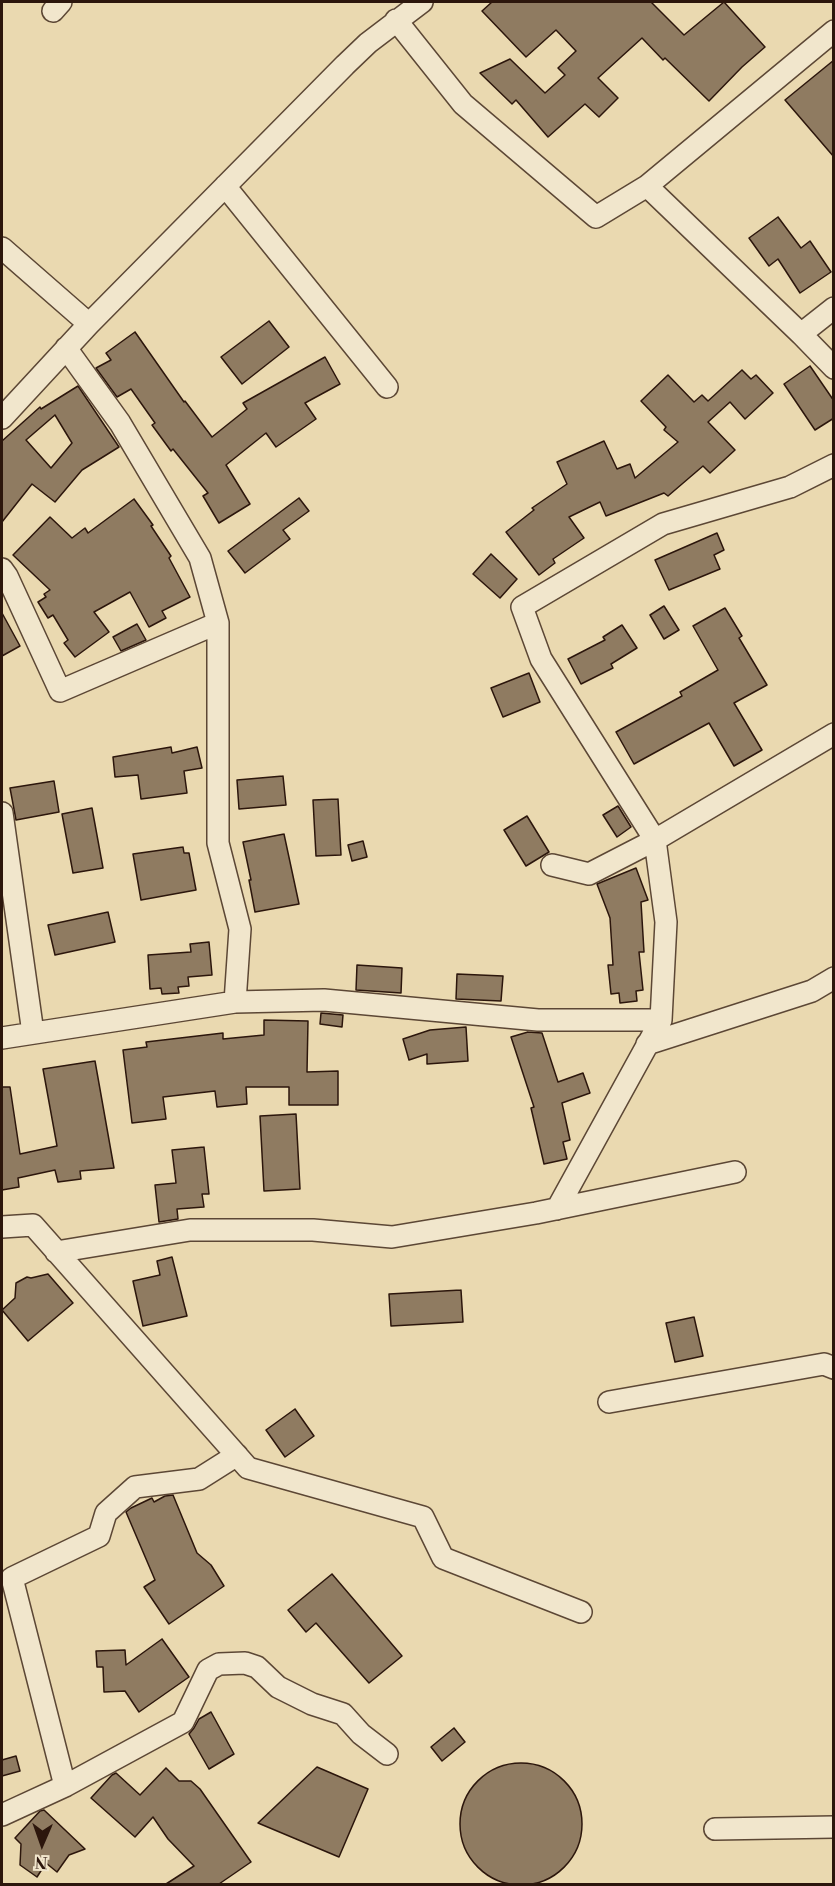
<!DOCTYPE html>
<style>
body{margin:0}
#map{position:relative;width:835px;height:1886px;overflow:hidden;background:#ead9b0;font-family:"Libre Bodoni",serif}
canvas{display:block}
.frame{position:absolute;inset:0;border:3px solid #2c160c;pointer-events:none}
.north{position:absolute;left:12px;top:1814px;width:60px;height:60px;-webkit-text-stroke:4px #f1e6cc;paint-order:stroke;rotate:182deg;font-size:16px;font-weight:700;line-height:24px;text-align:center;color:#2c160c}
.north::after{content:'';display:block;margin:auto;width:21px;height:27px;background:#2c160c;clip-path:polygon(50% 0,100% 100%,50% 72%,0 100%)}
</style>
<div id="map">
<canvas width="835" height="1886"></canvas>
<div class="frame"></div>
<div class="north">N</div>
</div>
<script>
const c = document.querySelector('canvas').getContext('2d');
c.lineJoin = 'round';
function fill(path, color) { c.fillStyle = color; c.fill(path, 'evenodd'); }
const shape = rows => new Path2D(rows.map(r => 'M' + r).join(''));
function trace(path, color, width, dash) { c.strokeStyle = color; c.lineWidth = width; c.lineCap = dash ? 'butt' : 'round'; c.setLineDash(dash || []); c.stroke(path); }
const building = shape([
 [492,2,651,2,684,35,724,2,765,47,742,67,709,101,665,58,663,60,642,38,598,78,618,98,599,117,585,104,548,137,516,100,512,104,480,73,510,59,545,93,565,75,558,68,576,51,556,30,526,57,482,11,492,2],
 [834,60,834,157,785,100,834,60],
 [778,217,801,248,810,241,831,272,800,293,778,259,769,266,749,238,778,217],
 [269,321,289,347,242,384,221,357,269,321],
 [135,332,184,402,185,401,212,437,247,409,243,403,325,357,340,384,305,403,316,419,276,447,266,433,226,465,250,504,219,523,203,496,208,493,173,449,171,451,152,425,155,423,131,389,117,397,96,368,111,360,106,353,135,332],
 [810,366,834,401,834,418,815,430,784,384,810,366],
 [742,370,751,379,756,375,773,393,745,419,730,402,708,422,735,450,710,473,703,466,668,496,664,493,606,516,600,502,569,517,584,538,553,559,555,563,539,575,506,532,534,510,532,508,567,484,557,462,604,441,617,469,630,464,635,478,678,442,664,430,666,427,641,401,668,375,694,402,702,395,708,401,742,370],
 [78,386,119,447,82,470,55,502,32,484,2,522,2,441,40,407,41,409,78,386],
 [55,415,72,443,51,468,26,440,55,415],
 [299,498,309,511,283,530,290,539,245,573,228,551,299,498],
 [134,499,153,525,151,526,171,556,169,558,190,597,162,611,166,618,149,627,130,592,94,612,109,632,75,657,64,643,68,640,53,615,48,618,38,602,46,597,44,594,50,590,13,555,50,517,72,538,85,528,88,533,134,499],
 [717,533,724,550,714,555,720,569,669,590,655,560,717,533],
 [491,554,517,579,500,598,473,574,491,554],
 [664,606,679,630,664,639,650,615,664,606],
 [725,608,742,636,739,638,767,685,734,703,762,750,734,766,709,723,634,764,616,732,682,696,680,692,718,670,693,626,725,608],
 [2,613,20,646,2,656,2,613],
 [137,624,146,640,121,651,113,637,137,624],
 [622,625,637,648,611,664,613,668,581,684,568,659,605,640,603,637,622,625],
 [529,673,540,702,503,717,491,688,529,673],
 [171,747,172,753,197,747,202,768,184,771,187,793,141,799,138,775,115,777,113,757,171,747],
 [283,776,286,805,239,809,237,780,283,776],
 [54,781,59,812,16,820,10,788,54,781],
 [338,799,341,855,316,856,313,800,338,799],
 [618,806,631,827,617,837,603,815,618,806],
 [92,808,103,868,73,873,62,814,92,808],
 [527,816,549,852,526,866,504,830,527,816],
 [284,834,299,904,255,912,249,880,251,880,243,842,284,834],
 [363,841,367,857,352,861,348,845,363,841],
 [183,847,184,853,189,853,196,890,141,900,133,854,183,847],
 [636,868,648,900,641,902,644,952,639,952,643,990,636,991,637,1001,620,1003,619,993,611,994,608,965,613,965,610,918,597,884,636,868],
 [108,912,115,942,55,955,48,925,108,912],
 [209,942,212,975,188,977,189,986,178,987,179,993,162,994,161,988,150,989,148,955,191,952,190,944,209,942],
 [357,965,402,968,401,993,356,990,357,965],
 [457,974,503,976,501,1001,456,999,457,974],
 [321,1013,343,1015,342,1027,320,1024,321,1013],
 [264,1020,308,1021,307,1072,338,1071,338,1105,289,1105,289,1087,246,1087,247,1104,217,1107,215,1091,163,1097,166,1119,132,1123,123,1050,147,1047,146,1042,223,1033,223,1039,264,1035,264,1020],
 [466,1027,468,1061,427,1064,427,1054,409,1060,403,1039,430,1030,466,1027],
 [528,1032,542,1033,558,1082,583,1073,590,1093,562,1103,570,1140,563,1142,567,1159,544,1164,531,1108,534,1107,511,1037,528,1032],
 [95,1061,114,1168,80,1171,81,1179,58,1182,55,1170,18,1178,19,1187,2,1190,2,1087,10,1087,20,1154,57,1146,43,1069,95,1061],
 [296,1114,300,1189,264,1191,260,1116,296,1114],
 [204,1147,209,1194,202,1194,204,1207,177,1209,178,1219,159,1222,155,1185,176,1183,172,1150,204,1147],
 [172,1257,187,1316,143,1326,133,1281,160,1275,157,1261,172,1257],
 [48,1274,73,1303,28,1341,2,1310,15,1298,16,1283,27,1277,31,1278,48,1274],
 [461,1290,463,1322,391,1326,389,1294,461,1290],
 [694,1317,703,1356,675,1362,666,1323,694,1317],
 [295,1409,314,1436,285,1457,266,1430,295,1409],
 [173,1495,197,1553,211,1565,224,1586,169,1624,144,1587,155,1580,126,1512,131,1508,152,1498,154,1502,165,1496,173,1495],
 [332,1574,402,1656,369,1683,316,1623,306,1632,288,1610,332,1574],
 [162,1639,189,1677,139,1712,125,1691,104,1692,103,1667,97,1667,96,1651,125,1650,126,1665,162,1639],
 [211,1712,234,1754,209,1769,189,1734,194,1728,199,1719,211,1712],
 [454,1728,465,1742,442,1761,431,1747,454,1728],
 [16,1756,20,1771,2,1776,2,1760,16,1756],
 '460 1824a61 61 0 1 1 122 0a61 61 0 1 1-122 0Z',
 [317,1767,368,1789,339,1857,258,1823,317,1767],
 [166,1768,179,1781,191,1781,200,1789,251,1862,219,1884,166,1884,194,1866,168,1839,153,1817,135,1837,91,1798,112,1775,116,1773,140,1795,166,1768],
 [44,1810,85,1849,69,1855,57,1872,46,1863,37,1877,20,1865,21,1844,15,1838,40,1811,44,1810]
]);
const minor = shape([
 [53,11,61,2],
 [396,20,463,104,596,217,647,186,801,334,834,368],
 [225,186,387,387],
 [647,186,834,31],
 [2,248,89,324],
 [801,334,834,308],
 [2,418,89,324,345,65,368,43,422,2],
 [2,569,7,576,60,691,218,623],
 [2,813,33,1033],
 [552,865,589,874,655,840,834,734],
 [235,1002,324,1000,538,1020,661,1020,666,922,655,840,541,659,522,607,663,524,790,487,834,465],
 [2,1038,235,1002,240,929,218,843,218,623,200,558,120,423,66,348],
 [647,1044,812,991,834,978],
 [557,1209,661,1020],
 [2,1227,33,1225,248,1468,423,1517,443,1558,581,1612],
 [56,1252,190,1230,313,1230,392,1237,536,1213,735,1172],
 [609,1402,824,1364,834,1368],
 [65,1786,12,1578,99,1536,106,1513,135,1487,199,1479,237,1455],
 [2,1815,65,1786,183,1722,208,1670,219,1664,245,1663,257,1667,278,1687,312,1704,343,1714,361,1734,387,1754],
 [715,1829,834,1827]
]);
fill(building, '#8f7b61');
trace(building, '#2c160c', 1.5);
trace(minor, '#5c4735', 24);
trace(minor, '#f1e6cc', 21);
</script>
